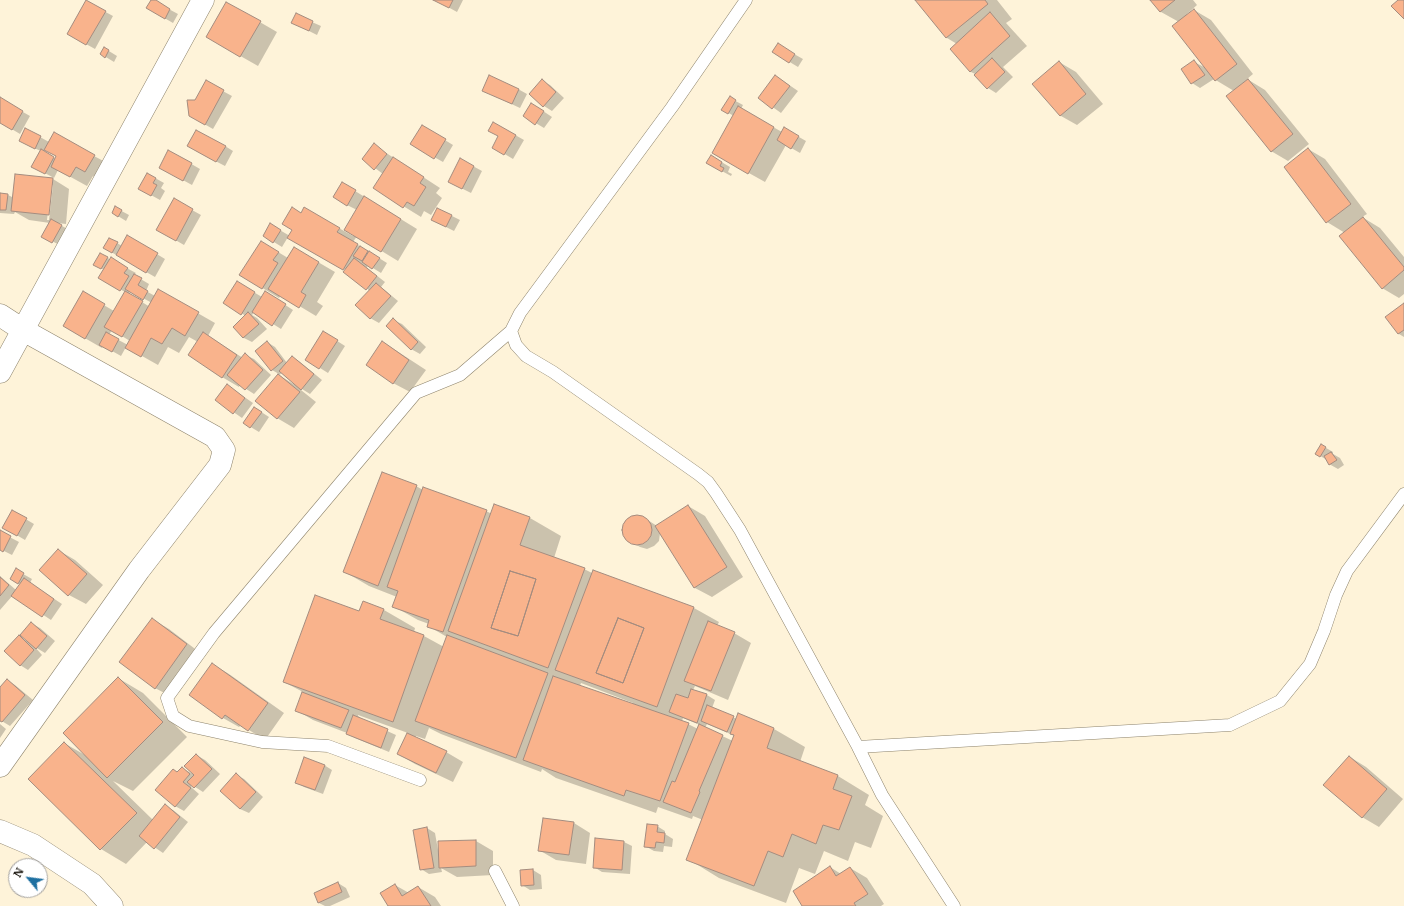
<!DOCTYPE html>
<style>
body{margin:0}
#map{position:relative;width:1404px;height:906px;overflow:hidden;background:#fef3d9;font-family:Merriweather,serif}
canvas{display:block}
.north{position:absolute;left:8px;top:858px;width:40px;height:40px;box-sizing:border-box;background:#fff;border:1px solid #a19f9c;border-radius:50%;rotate:299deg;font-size:11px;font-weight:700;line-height:16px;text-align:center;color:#130f07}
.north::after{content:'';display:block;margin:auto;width:14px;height:18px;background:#1e70a1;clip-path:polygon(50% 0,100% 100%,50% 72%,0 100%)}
</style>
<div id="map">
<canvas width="1404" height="906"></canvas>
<div class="north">N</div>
</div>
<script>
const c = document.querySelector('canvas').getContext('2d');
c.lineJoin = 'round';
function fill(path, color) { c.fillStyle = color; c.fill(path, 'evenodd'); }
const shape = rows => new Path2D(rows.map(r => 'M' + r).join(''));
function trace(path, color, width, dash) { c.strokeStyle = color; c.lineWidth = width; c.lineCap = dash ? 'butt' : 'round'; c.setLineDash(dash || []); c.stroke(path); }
const shadow = shape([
 [152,0,178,14,173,23,147,8],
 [435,0,463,0,457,12],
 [916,0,997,0,1012,19,1006,23,1027,46,1003,67,1013,77,996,93,988,88,975,74,971,72,951,49,957,44,947,38],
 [1151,0,1193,0,1197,5,1187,14,1188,15,1194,10,1211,20,1253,74,1247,79,1265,90,1309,144,1288,161,1271,151,1234,91,1214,79,1200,88,1192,83,1194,62,1206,68,1179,22,1161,12],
 [87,2,113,16,95,49,68,34],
 [227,3,277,32,258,66,207,37],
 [296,15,321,26,317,35,293,23],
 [778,45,803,59,798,67,773,52],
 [104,48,117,56,114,62,101,54],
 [1059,62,1076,72,1103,104,1077,125,1061,116,1034,84],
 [776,76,798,91,781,113,760,98],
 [542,81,550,85,564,98,552,111,544,106,530,94],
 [206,82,232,96,213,129,190,116,195,101],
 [518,89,527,94,520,108,492,95],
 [730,98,743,105,741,109,782,132,785,129,806,141,800,153,786,145,765,182,713,153,734,116,723,110],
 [0,99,30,116,20,134,0,122],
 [540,109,552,117,544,128,524,116],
 [494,123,524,140,513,159,493,147,500,136],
 [422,126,453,145,443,162,411,144],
 [40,137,49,142,94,156,111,165,102,181,93,176,87,186,58,170,54,178,32,166,41,151,29,146],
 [45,149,58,156,56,159,43,152],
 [374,145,440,188,436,193,442,198,431,215,424,211,421,217,374,188,383,174,363,159],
 [225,146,233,151,225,166,196,151],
 [1308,149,1325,159,1367,214,1362,217,1380,228,1404,257,1404,294,1399,298,1382,288,1345,233,1327,222],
 [169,151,200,169,192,185,168,172],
 [711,156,730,167,728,172,732,174,731,176,707,163],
 [460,159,482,171,471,193,457,186],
 [148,174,164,183,161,188,165,191,160,200,140,189],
 [16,175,53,179,69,189,66,224,57,223,69,230,61,246,43,236,50,223,29,220,15,212,14,214,0,213,0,194,8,195,14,198],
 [51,185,53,185,49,220,47,220],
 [342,183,417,229,398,261,357,236,353,242,387,263,381,273,368,265,367,268,385,282,381,287,398,301,379,323,370,318,370,291,345,272,346,270,288,237,282,247,264,236,271,225,290,236,305,209,353,236,357,210,347,205],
 [174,200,201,215,184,245,158,230],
 [116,208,129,215,126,221,113,213],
 [438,209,460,220,454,231,432,220],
 [127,236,165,259,155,277,104,248,117,243,122,246],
 [294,248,335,272,317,302,323,306,316,316,281,295,279,298,241,275,278,252,288,258],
 [100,254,136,273,134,275,149,284,146,291,155,296,159,291,215,323,208,336,243,358,245,355,254,359,271,375,254,394,240,385,239,387,222,377,198,342,189,337,179,353,168,347,158,365,126,347,121,356,103,346,102,348,64,326,83,293,114,311,125,292,100,278,104,270,95,264],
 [130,291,152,303,150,307,129,294],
 [112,330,130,341,128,345,109,335],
 [245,287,262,297,273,297,293,310,281,329,254,312,252,315,257,318,267,329,252,342,244,338,234,327,246,316,224,303],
 [1404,304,1404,337,1399,334,1386,317],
 [393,320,402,324,426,347,420,354,411,349],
 [331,337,345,346,328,373,320,368],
 [267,342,275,347,287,363,292,357,300,362,322,380,310,394,302,389,301,390,316,402,294,428,277,418,257,401,279,374,272,370],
 [282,373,295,385,279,375],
 [383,342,426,370,410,392,393,383],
 [227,385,253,403,242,418,216,400],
 [255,408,269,417,259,432,244,423],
 [1321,445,1333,452,1333,454,1340,458,1344,465,1338,469,1329,464,1327,460,1317,454],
 [416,486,423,490,486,511,492,514,495,505,530,518,561,536,554,558,584,569,592,573,593,571,694,608,719,622,717,626,734,633,751,643,728,700,695,686,693,690,707,695,715,700,712,708,737,719,774,729,805,747,800,762,838,776,869,795,865,805,883,816,871,848,855,842,848,861,824,851,815,874,799,868,786,903,719,878,688,859,703,820,693,816,692,819,658,807,656,813,556,778,542,769,541,772,441,734,429,728,425,739,416,736,416,738,446,752,463,762,453,782,415,764,398,754,408,733,358,715,358,716,365,721,396,735,389,752,355,738,347,733,313,720,296,710,303,692,284,682,359,612,384,610,415,628,414,632,424,636,444,647,447,637,428,626,429,624,418,620,393,606,397,597,369,586,345,572],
 [581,683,633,703,632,704,580,686],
 [683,718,700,725,698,729,682,721],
 [707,724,735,736,733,741,705,728],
 [688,506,705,516,743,577,712,597,695,588,660,533,659,541,654,546,647,549,640,547,631,542,625,538,623,531,624,524,629,518,636,515,643,517,657,526],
 [12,511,34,524,25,540,3,527],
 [0,532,19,542,12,555,0,549],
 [58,550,75,560,103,585,86,604,69,595],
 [16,570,32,579,30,583,62,604,51,620,13,595,0,610,0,576,16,590,20,584,11,578],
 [152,619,169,629,203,655,172,697,155,688],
 [31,623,40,628,55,641,45,653,35,647,42,655,28,670,20,665,19,637,27,641],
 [212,664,229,674,284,713,265,740,241,725,239,727,223,718],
 [118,678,143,693,187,737,133,791,113,781,153,820,165,806,173,810,188,822,163,853,147,842,126,864,101,849,30,779,64,743,85,755],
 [7,680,15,685,33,700,10,726,0,720,0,689],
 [0,724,6,729,0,738],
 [196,755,205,760,220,774,203,792,192,785,191,787,199,794,184,811,175,806,174,770,178,773,182,768,193,774],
 [1350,757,1366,767,1403,799,1379,827,1362,817],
 [324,765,332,770,323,794,304,787,296,782],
 [236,775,244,779,263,797,249,813,240,809],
 [574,823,590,833,586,864,556,860,539,850],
 [657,826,665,831,665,834,673,839,672,847,664,846,663,852,654,851,645,846],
 [427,828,435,833,438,850,476,841,493,851,493,875,457,877,441,868,442,872,429,874,421,869],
 [596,839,624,842,632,846,630,874,602,872,594,867],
 [830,867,841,874,850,868,867,878,884,904,881,906,803,906],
 [533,870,541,875,542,889,530,890,522,885],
 [338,883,346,888,350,897,330,906,325,906,319,903,315,893],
 [395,885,409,893,418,887,435,897,441,906,389,906]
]);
const building = shape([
 [86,0,106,11,86,45,67,34,86,0],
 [151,0,156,0,170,9,165,19,146,8,151,0],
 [433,0,453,0,449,8,433,0],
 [915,0,985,0,988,4,946,38,915,0],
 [1150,0,1175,0,1160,12,1150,0],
 [1398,0,1404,0,1404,19,1391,6,1398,0],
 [226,2,261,21,240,57,206,37,226,2],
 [1194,9,1237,64,1215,81,1172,26,1194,9],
 [990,12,1010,36,970,72,950,49,990,12],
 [296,13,313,21,309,31,291,23,296,13],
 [778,43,795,54,789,63,772,52,778,43],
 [104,47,109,50,105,58,100,54,104,47],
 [992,58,1005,72,987,89,974,75,992,58],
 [1194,60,1205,75,1191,84,1181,69,1194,60],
 [1059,61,1086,94,1060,116,1032,84,1059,61],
 [489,75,519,89,512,104,482,91,489,75],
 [775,75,790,86,772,109,758,98,775,75],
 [542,79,556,92,543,107,529,94,542,79],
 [1248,79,1293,134,1271,152,1226,96,1248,79],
 [206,80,224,90,205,125,189,116,187,100,195,100,206,80],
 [730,96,736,100,728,114,721,110,730,96],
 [0,97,23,111,12,130,0,123,0,97],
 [531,103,544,111,535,125,523,116,531,103],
 [738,106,774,127,748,174,712,153,738,106],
 [493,122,516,135,504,155,492,148,498,136,488,131,493,122],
 [422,125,446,139,434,159,410,144,422,125],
 [784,127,799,136,791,149,777,140,784,127],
 [25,128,41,136,35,149,19,141,25,128],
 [196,130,226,146,216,162,187,146,196,130],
 [54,132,95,155,85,172,76,167,70,177,51,167,56,156,44,150,54,132],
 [374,143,387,154,374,170,362,159,374,143],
 [1308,148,1351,204,1326,223,1284,167,1308,148],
 [41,149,54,157,45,174,31,167,41,149],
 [168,150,192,163,183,181,159,168,168,150],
 [711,155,722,162,720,166,724,168,722,172,706,163,711,155],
 [393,157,424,177,420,183,426,187,414,206,407,202,403,208,373,188,393,157],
 [460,158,474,166,462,189,448,182,460,158],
 [147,173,156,178,153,183,157,185,151,196,138,189,147,173],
 [15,174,53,178,49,215,11,211,15,174],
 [342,182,356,190,347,206,333,197,342,182],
 [0,193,8,194,6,210,0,210,0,193],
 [364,196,401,219,381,252,344,230,364,196],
 [174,198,193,209,176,241,156,230,174,198],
 [115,206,122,210,118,217,112,213,115,206],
 [292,207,301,213,304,207,340,228,337,232,358,244,343,270,287,238,292,230,282,224,292,207],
 [437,208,452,215,446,227,431,220,437,208],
 [1363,217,1404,267,1404,270,1382,289,1339,236,1363,217],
 [51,219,62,225,52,243,41,237,51,219],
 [270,223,281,230,273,243,263,236,270,223],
 [127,235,158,253,146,273,116,255,127,235],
 [109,238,118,242,112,253,103,248,109,238],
 [261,241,279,252,273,260,278,263,262,289,239,275,261,241],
 [360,246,368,251,362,261,353,256,360,246],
 [294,247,319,262,301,292,306,295,299,308,268,289,294,247],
 [369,251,380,258,372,269,362,262,369,251],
 [100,253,108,257,101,269,93,265,100,253],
 [111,257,128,268,124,273,129,276,120,291,98,278,111,257],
 [354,258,377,276,366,290,343,272,354,258],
 [134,274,142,278,138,285,148,291,143,300,125,289,134,274],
 [237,281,255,292,241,315,223,303,237,281],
 [376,283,391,296,370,319,355,305,376,283],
 [158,289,199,312,185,336,172,328,162,344,151,338,141,357,125,348,158,289],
 [83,291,105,304,85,339,63,326,83,291],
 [125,291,143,301,122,337,104,327,125,291],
 [265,291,286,304,272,326,252,312,265,291],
 [1404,303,1404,330,1398,334,1385,317,1404,303],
 [248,312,259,324,243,338,233,327,248,312],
 [393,318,418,342,411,350,386,326,393,318],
 [323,331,338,340,319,369,305,360,323,331],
 [106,332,119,339,112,352,99,345,106,332],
 [203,332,237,355,222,378,188,355,203,332],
 [267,341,283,361,271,371,255,351,267,341],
 [382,341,409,360,393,384,366,365,382,341],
 [245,353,263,370,245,390,227,375,245,353],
 [292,356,314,374,301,390,279,371,292,356],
 [278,374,300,392,277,419,255,401,278,374],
 [227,384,245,398,233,414,215,400,227,384],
 [254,407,262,412,250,428,243,423,254,407],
 [1321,444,1326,447,1320,457,1315,454,1321,444],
 [1331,452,1337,460,1329,465,1324,456,1331,452],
 [382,472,417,485,378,586,343,572,382,472],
 [423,487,487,510,443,632,427,627,429,620,392,607,398,591,387,587,423,487],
 [494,504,530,517,520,545,585,568,548,668,448,631,494,504],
 [510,571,536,579,518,636,491,628,510,571],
 [688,505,727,567,694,588,655,526,688,505],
 [12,510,27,518,17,536,2,528,12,510],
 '622 530a15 15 0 1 1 30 0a15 15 0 1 1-30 0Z',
 [0,530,11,536,3,552,0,550,0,530],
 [58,549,87,574,68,596,39,570,58,549],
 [16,568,24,573,18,584,10,579,16,568],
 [593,570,694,607,657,707,555,670,593,570],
 [618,618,644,628,623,683,596,673,618,618],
 [510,571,536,579,518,636,491,628,510,571],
 [0,577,9,585,0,596,0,577],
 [24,578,54,599,42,617,11,596,24,578],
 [315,595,359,611,363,601,384,609,380,619,424,635,393,722,283,682,315,595],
 [152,618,187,644,155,689,119,662,152,618],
 [618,618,644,628,623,683,596,673,618,618],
 [708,621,735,632,711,691,684,681,708,621],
 [31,622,47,636,36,649,20,635,31,622],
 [19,635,34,650,20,666,4,651,19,635],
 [447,635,548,673,516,758,415,721,447,635],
 [212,663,268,703,248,731,225,715,222,719,189,695,212,663],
 [553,676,689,723,660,801,626,790,624,796,523,760,553,676],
 [118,677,163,722,107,778,63,733,118,677],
 [7,679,25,695,2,722,0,721,0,687,7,679],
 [691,689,707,694,697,723,669,712,676,694,688,698,691,689],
 [302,692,349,710,341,728,295,711,302,692],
 [707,705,734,716,727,732,701,721,707,705],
 [738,713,774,728,767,748,838,775,833,789,852,796,839,830,823,825,816,844,792,834,783,857,768,851,754,886,686,860,734,735,730,734,738,713],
 [353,715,388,729,381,748,346,734,353,715],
 [699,724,723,735,699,791,700,792,691,813,663,802,672,781,675,782,699,724],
 [407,733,447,751,436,773,397,754,407,733],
 [64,742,137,813,100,850,28,779,64,742],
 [196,754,212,769,194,788,187,782,194,775,184,766,196,754],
 [1349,756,1387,789,1362,818,1323,785,1349,756],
 [304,757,325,765,315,790,295,783,304,757],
 [182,767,190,774,183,782,191,788,175,807,155,790,173,769,177,772,182,767],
 [236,773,256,792,240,809,220,791,236,773],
 [165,804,180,817,154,849,139,836,165,804],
 [543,818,574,822,569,855,538,851,543,818],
 [647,824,658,825,657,832,665,833,664,843,656,842,655,848,644,847,647,824],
 [427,827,434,868,420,870,413,830,427,827],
 [595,838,624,841,622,870,593,868,595,838],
 [476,840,476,866,439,868,438,841,476,840],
 [830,866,836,876,850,867,868,894,854,903,856,906,802,906,793,891,830,866],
 [533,869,534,885,521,886,520,870,533,869],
 [338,882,342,892,318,903,314,893,338,882],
 [395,884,402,896,418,886,431,906,388,906,380,893,395,884]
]);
const lane = shape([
 [746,0,672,107,520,313,511,331,516,345,526,356,553,372,698,474,708,482,716,493,740,530,858,747,882,795,954,906],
 [858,747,1230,725,1280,701,1310,664,1324,631,1336,595,1347,571,1404,494],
 [420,780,328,746,262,742,189,726,173,716,167,698,214,633,416,393,460,375,511,331],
 [495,871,513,906]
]);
const street = shape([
 [0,315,23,330,215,437,224,450,220,465,139,570,0,766],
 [0,372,203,0],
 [0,831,33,845,92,884,112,906]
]);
fill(shadow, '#0003');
fill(building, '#f9b38c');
trace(building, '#a48c7f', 1);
trace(lane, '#8d836c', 13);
trace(street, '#8d836c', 23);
trace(lane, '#fff', 12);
trace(street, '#fff', 22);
</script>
